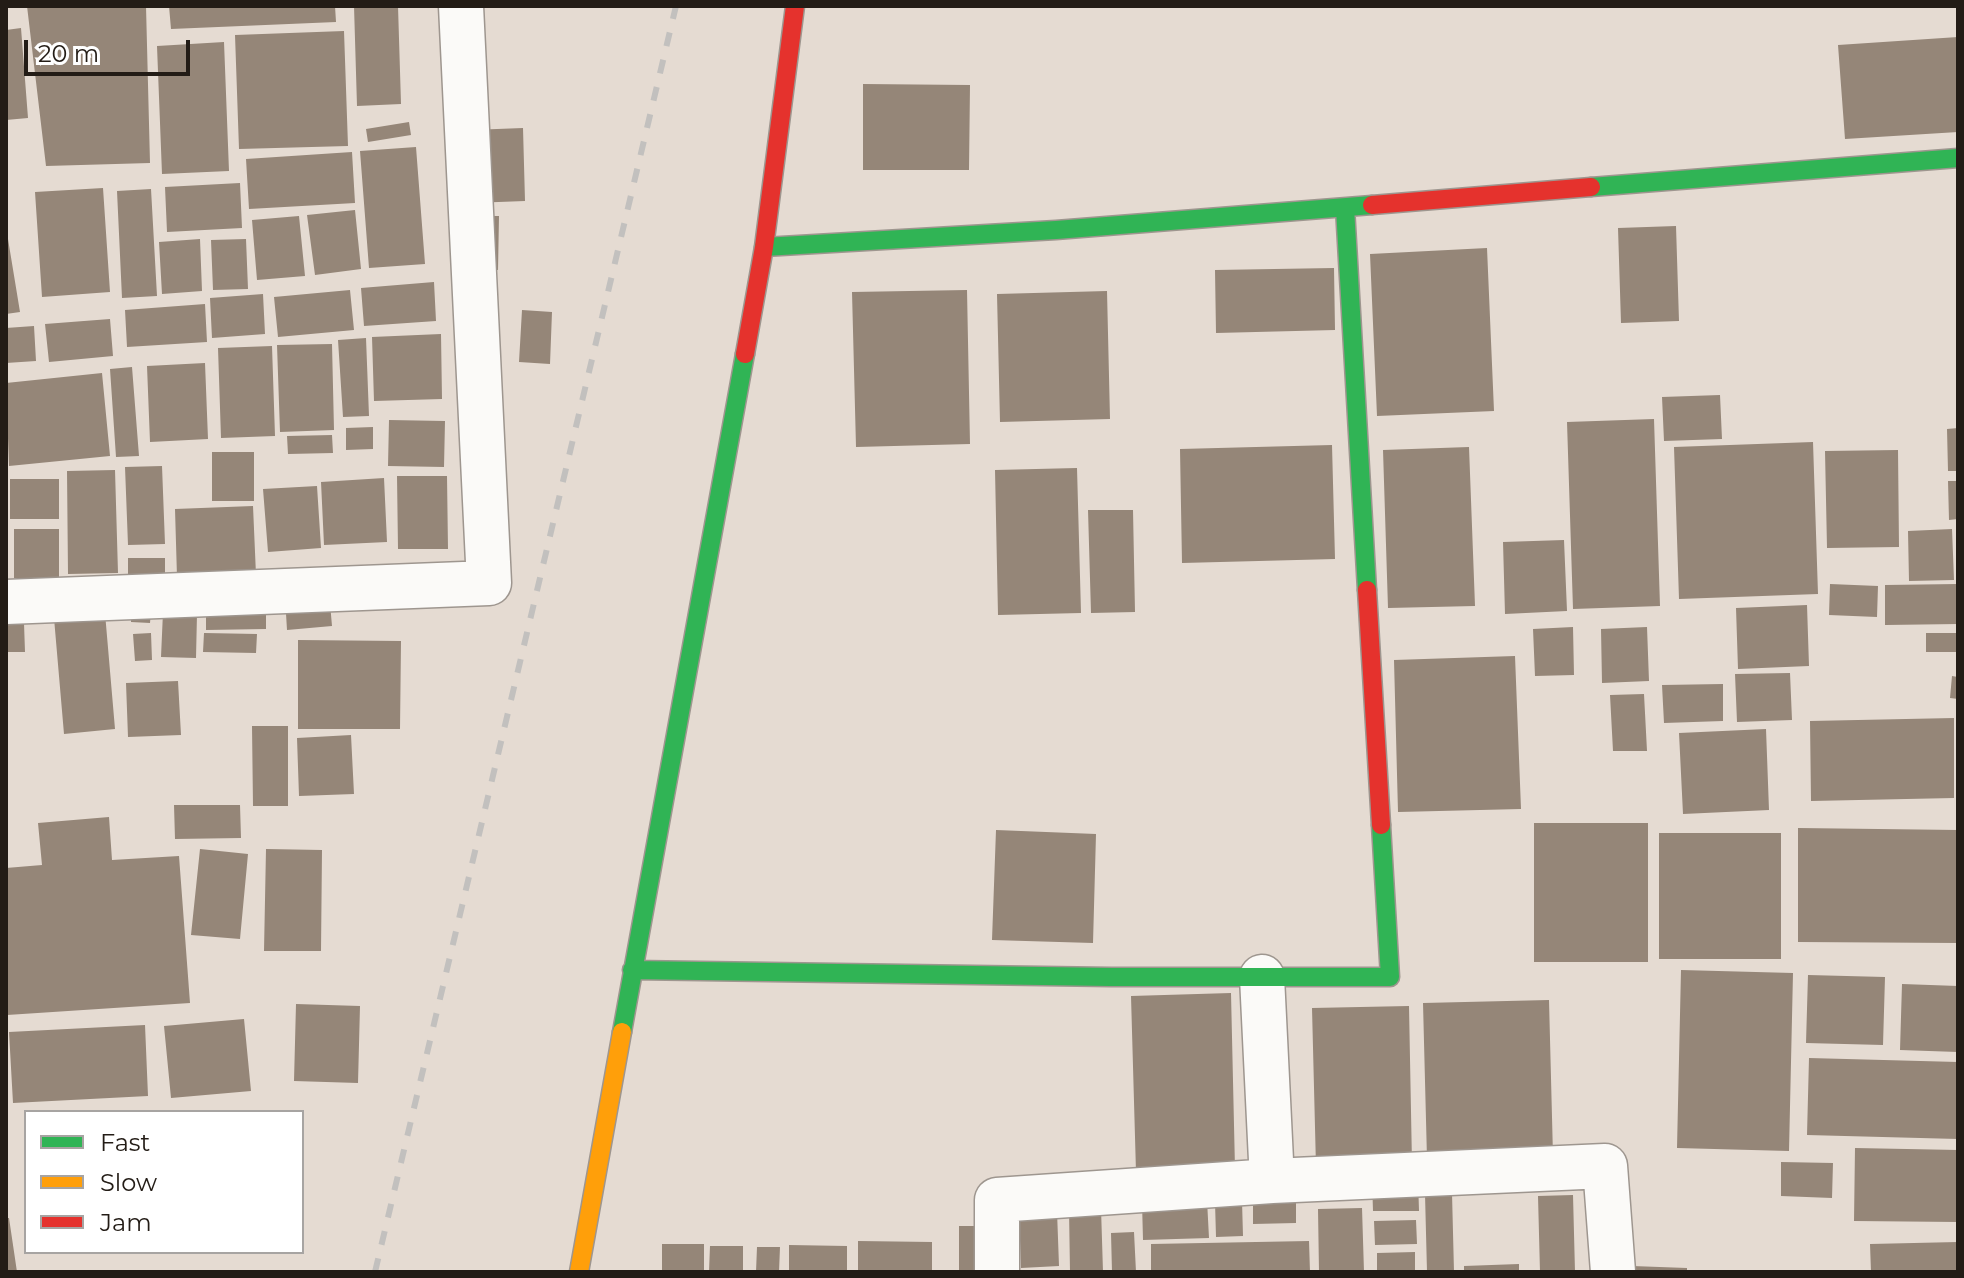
<!DOCTYPE html>
<style>
body{margin:0}
#map{position:relative;width:1964px;height:1278px;overflow:hidden;background:#e5dbd2;font-family:Montserrat,sans-serif}
canvas{display:block}
.frame{position:absolute;inset:0;border:8px solid #231c16;pointer-events:none}
.legend{position:absolute;left:24px;top:1110px;width:280px;height:144px;box-sizing:border-box;background:#fff;border:2px solid #a7a4a2;margin:0;padding:10px 14px;list-style:none;font-size:24px;color:#231c16}
.legend li{display:flex;align-items:center;gap:16px;height:40px}
.legend b{width:40px;border:2px solid #a7a4a2}
.scale{position:absolute;left:24px;top:40px;width:166px;height:36px;box-sizing:border-box;border:4px solid #231c16;border-top:0;padding-left:10px;font-size:24px;line-height:28px;white-space:nowrap;color:#231c16;-webkit-text-stroke:6px #fff;paint-order:stroke}
</style>
<div id="map">
<canvas width="1964" height="1278"></canvas>
<div class="frame"></div>
<ul class="legend">
<li><b style="height:10px;background:#30b455"></b>Fast</li>
<li><b style="height:10px;background:#ff9f0a"></b>Slow</li>
<li><b style="height:10px;background:#e5322d"></b>Jam</li>
</ul>
<div class="scale">20 m</div>
</div>
<script>
const c = document.querySelector('canvas').getContext('2d');
c.lineJoin = 'round';
function fill(path, color) { c.fillStyle = color; c.fill(path, 'evenodd'); }
const shape = rows => new Path2D(rows.map(r => 'M' + r).join(''));
function trace(path, color, width, dash) { c.strokeStyle = color; c.lineWidth = width; c.lineCap = dash ? 'butt' : 'round'; c.setLineDash(dash || []); c.stroke(path); }
const building = shape([
 [27,6,146,6,150,163,46,166],
 [169,6,335,6,336,22,171,29],
 [354,6,398,6,401,104,357,106],
 [21,28,28,118,6,120,6,30],
 [344,31,348,146,239,149,235,35],
 [1958,37,1958,132,1845,139,1838,45],
 [224,42,229,171,162,174,157,46],
 [863,84,970,85,969,170,863,170],
 [409,122,411,135,368,142,366,129],
 [523,128,525,201,472,203,471,130],
 [416,147,425,264,369,268,360,151],
 [352,152,355,203,249,209,246,159],
 [240,183,242,228,167,232,165,187],
 [103,188,110,292,42,297,35,192],
 [151,189,157,296,122,298,117,191],
 [355,210,361,269,315,275,307,215],
 [299,216,305,276,257,280,252,220],
 [477,216,499,216,498,270,476,269],
 [1676,226,1679,321,1621,323,1618,228],
 [8,239,20,312,6,314,6,240],
 [200,239,202,291,162,294,159,242],
 [246,239,248,289,213,290,211,240],
 [1487,248,1494,411,1377,416,1370,254],
 [1334,268,1335,330,1216,333,1215,270],
 [434,282,436,321,364,326,361,288],
 [350,290,354,330,278,337,274,297],
 [967,290,970,444,856,447,852,292],
 [1107,291,1110,419,1000,422,997,294],
 [263,294,265,334,212,338,210,298],
 [205,304,207,342,127,347,125,310],
 [522,310,552,312,550,364,519,362],
 [110,319,113,356,49,362,45,324],
 [34,326,36,361,6,363,6,328],
 [441,334,442,399,374,401,372,337],
 [366,338,369,416,343,417,338,340],
 [332,344,334,430,280,432,277,345],
 [272,346,275,436,221,438,218,348],
 [205,363,208,439,150,442,147,366],
 [132,367,139,456,116,457,110,369],
 [102,373,110,456,9,466,6,383],
 [1720,395,1722,439,1664,441,1662,397],
 [1654,419,1660,606,1573,609,1567,422],
 [389,420,445,421,444,467,388,466],
 [373,427,373,449,346,450,346,428],
 [1958,428,1958,471,1948,471,1947,429],
 [332,435,333,453,288,454,287,436],
 [1813,442,1818,594,1679,599,1674,447],
 [1332,445,1335,559,1182,563,1180,449],
 [1469,447,1475,606,1388,608,1383,450],
 [1898,450,1899,547,1827,548,1825,451],
 [212,452,254,452,254,501,212,501],
 [162,466,165,544,128,545,125,467],
 [1077,468,1081,613,998,615,995,470],
 [115,470,118,573,68,574,67,471],
 [397,476,447,476,448,549,398,549],
 [384,478,387,542,324,545,321,482],
 [10,479,59,479,59,519,10,519],
 [1948,481,1958,481,1958,519,1949,520],
 [317,486,321,548,268,552,263,489],
 [253,506,256,575,177,577,175,509],
 [1088,510,1133,510,1135,612,1091,613],
 [14,529,59,529,59,578,14,578],
 [1952,529,1954,580,1909,581,1908,531],
 [1564,540,1567,611,1505,614,1503,542],
 [128,558,165,558,165,586,128,586],
 [1830,584,1878,586,1877,617,1829,615],
 [1958,584,1958,624,1885,625,1885,585],
 [329,592,332,626,287,630,285,597],
 [1807,605,1809,666,1738,669,1736,608],
 [266,609,266,629,206,630,206,610],
 [131,610,151,611,150,623,131,622],
 [163,612,197,614,196,658,161,657],
 [105,613,115,729,64,734,54,618],
 [24,623,25,652,6,652,6,624],
 [1573,627,1574,675,1535,676,1533,629],
 [1647,627,1649,681,1602,683,1601,629],
 [151,633,152,660,135,661,133,634],
 [204,633,257,634,256,653,203,652],
 [1926,633,1958,633,1958,652,1926,652],
 [298,640,401,641,400,729,298,729],
 [1515,656,1521,809,1398,812,1394,660],
 [1790,673,1792,720,1737,722,1735,674],
 [1952,676,1958,677,1958,699,1950,698],
 [178,681,181,735,128,737,126,683],
 [1723,684,1723,721,1664,723,1662,685],
 [1644,694,1647,751,1613,751,1610,695],
 [1954,718,1954,798,1811,801,1810,721],
 [252,726,288,726,288,806,253,806],
 [1766,729,1769,810,1683,814,1679,733],
 [351,735,354,794,299,796,297,738],
 [174,805,240,805,241,838,175,839],
 [109,817,112,860,179,856,190,1003,7,1015,6,868,42,865,38,823],
 [1534,823,1648,823,1648,962,1534,962],
 [1798,828,1958,830,1958,943,1798,942],
 [996,830,1096,834,1093,943,992,940],
 [1659,833,1781,833,1781,959,1659,959],
 [200,849,248,854,240,939,191,935],
 [266,849,322,850,321,951,264,951],
 [1681,970,1793,973,1789,1151,1677,1148],
 [1808,975,1885,977,1883,1045,1806,1043],
 [1902,984,1958,986,1958,1052,1900,1050],
 [1231,993,1235,1169,1136,1172,1131,996],
 [1549,1000,1553,1156,1427,1159,1423,1003],
 [296,1004,360,1006,358,1083,294,1081],
 [1409,1006,1412,1164,1316,1167,1312,1008],
 [244,1019,251,1091,171,1098,164,1026],
 [145,1025,148,1096,13,1103,9,1032],
 [1809,1058,1958,1062,1958,1139,1807,1135],
 [1855,1148,1958,1150,1958,1222,1854,1221],
 [1781,1162,1833,1163,1832,1198,1781,1196],
 [1418,1179,1419,1211,1373,1211,1372,1180],
 [1452,1193,1454,1272,1427,1272,1425,1194],
 [1573,1195,1575,1272,1540,1272,1538,1196],
 [1296,1199,1296,1223,1253,1224,1253,1200],
 [1207,1200,1209,1238,1143,1240,1142,1202],
 [1242,1201,1243,1236,1216,1237,1215,1202],
 [1101,1208,1103,1272,1070,1272,1069,1209],
 [1362,1208,1364,1272,1319,1272,1318,1209],
 [1057,1211,1059,1266,1021,1268,1019,1212],
 [6,1218,9,1218,17,1272,6,1272],
 [1416,1220,1417,1244,1375,1245,1374,1221],
 [959,1226,990,1226,989,1272,959,1272],
 [1134,1232,1136,1272,1112,1272,1111,1233],
 [858,1241,932,1242,932,1272,858,1272],
 [1309,1241,1310,1272,1151,1272,1151,1244],
 [1958,1242,1958,1272,1871,1272,1870,1244],
 [662,1244,704,1244,704,1272,662,1272],
 [789,1245,847,1246,847,1272,789,1272],
 [710,1246,743,1246,743,1272,709,1272],
 [757,1247,780,1247,779,1272,756,1272],
 [1415,1252,1415,1270,1377,1271,1377,1253],
 [1519,1264,1519,1272,1464,1272,1464,1266],
 [1632,1266,1687,1268,1687,1272,1632,1272]
]);
const street = shape([
 [6,602,489,583,461,6],
 [1262,977,1272,1181,1605,1166,1613,1272],
 [997,1272,997,1200,1272,1181]
]);
const fast = shape([
 [1591,187,1958,158],
 [1345,208,1367,590],
 [764,247,1056,230,1372,205],
 [632,970,1111,977,1390,977,1381,825],
 [622,1032,745,354]
]);
const slow = shape([
 [579,1272,622,1032]
]);
const jam = shape([
 [1372,205,1591,187],
 [745,354,764,247,795,6],
 [1367,590,1381,825]
]);
const rail = shape([
 [375,1272,676,6]
]);
fill(building, '#958678');
trace(street, '#9e968f', 47);
trace(fast, '#9e968f', 21);
trace(slow, '#9e968f', 21);
trace(jam, '#9e968f', 21);
trace(street, '#fbfaf8', 44);
trace(fast, '#30b455', 18);
trace(slow, '#ff9f0a', 18);
trace(jam, '#e5322d', 18);
trace(rail, '#c2c0be', 6, [14, 14]);
</script>
